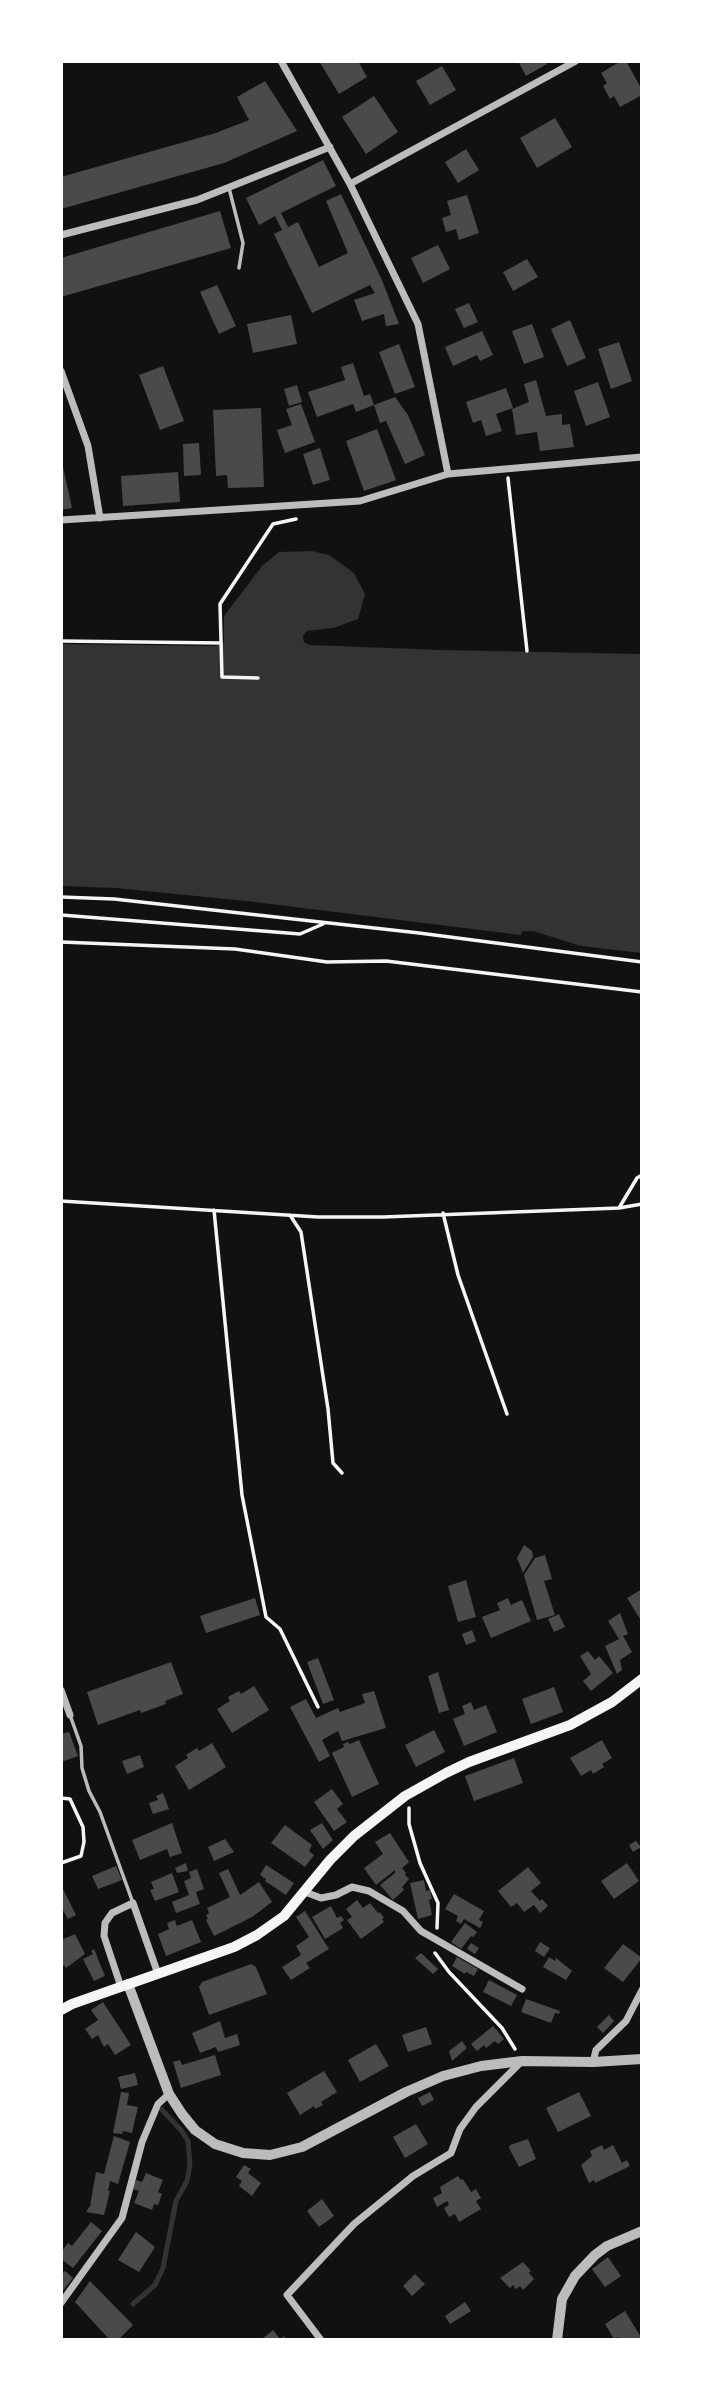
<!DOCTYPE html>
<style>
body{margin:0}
#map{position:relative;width:703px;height:2401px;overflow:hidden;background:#111;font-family:"Roboto Condensed",sans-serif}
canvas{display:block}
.frame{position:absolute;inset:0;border:63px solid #fff;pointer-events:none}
</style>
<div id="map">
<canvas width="703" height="2401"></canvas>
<div class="frame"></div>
</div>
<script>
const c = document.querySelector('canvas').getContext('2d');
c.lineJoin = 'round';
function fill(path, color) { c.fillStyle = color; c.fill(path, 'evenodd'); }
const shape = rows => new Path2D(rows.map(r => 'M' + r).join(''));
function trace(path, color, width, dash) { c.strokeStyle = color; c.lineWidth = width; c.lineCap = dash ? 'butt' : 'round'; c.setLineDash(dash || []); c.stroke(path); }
const water = shape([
 [312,551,329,555,354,573,365,594,358,619,333,628,307,631,303,636,304,642,310,645,441,650,642,654,642,953,581,946,533,931,522,931,521,935,246,901,116,888,61,886,61,644,215,646,224,643,224,616,262,566,279,552]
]);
const stream = shape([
 [133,2304,155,2285,163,2268,176,2201,187,2181,190,2165,188,2141,181,2130,162,2110]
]);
const building = shape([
 [319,61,358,61,367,77,339,94],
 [518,61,546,61,547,64,526,76],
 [621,61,626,61,642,90,642,95,620,107,614,96,610,99,603,86,607,83,601,73],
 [442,66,456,90,430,105,416,81],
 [265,81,297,131,224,163,61,209,61,177,216,133,249,120,237,97],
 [374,96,398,132,366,154,342,117],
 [555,118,572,147,537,168,520,138],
 [466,149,479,170,458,183,445,162],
 [323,160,336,186,281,213,288,227,298,222,319,267,348,253,326,201,341,194,382,280,399,324,386,326,384,314,362,321,354,300,375,293,370,285,312,313,274,234,282,230,275,216,259,225,246,198],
 [467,195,479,233,459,240,456,229,446,232,442,218,451,215,447,201],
 [220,211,231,248,61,297,61,258],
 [438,245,450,269,423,283,411,258],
 [527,259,538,277,513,291,503,272],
 [217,285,236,326,219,334,200,292],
 [469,303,478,322,464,328,455,309],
 [291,315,297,344,253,353,247,324],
 [570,320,586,358,567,366,551,329],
 [532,324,544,357,524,364,512,331],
 [482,331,493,355,480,361,477,355,453,366,445,347],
 [619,342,632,381,611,389,598,349],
 [399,344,415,387,395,394,379,352],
 [353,363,364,396,370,394,374,405,395,397,408,415,425,455,405,464,386,421,380,423,374,405,356,412,353,404,317,417,308,392,345,380,341,367],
 [163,366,184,421,160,430,139,375],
 [536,380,546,416,562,414,562,425,570,424,574,447,540,451,537,432,516,435,512,409,529,402,524,384],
 [598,382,610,417,586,426,574,391],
 [297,385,302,402,289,406,284,389],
 [506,388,513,408,496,414,502,431,486,436,481,420,473,423,466,402],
 [301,404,315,442,285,453,277,430,292,425,286,409],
 [261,408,264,487,228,488,227,475,216,476,213,410],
 [377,429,396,480,364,491,346,441],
 [199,443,201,475,184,476,183,444],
 [320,448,330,480,313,485,303,454],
 [61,458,72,508,61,510],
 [178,472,180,502,123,506,121,476],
 [524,1545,532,1551,533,1557,523,1573,517,1558],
 [545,1555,552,1579,544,1581,555,1615,537,1620,524,1575,535,1558],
 [466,1580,476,1617,458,1622,448,1586],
 [642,1589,642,1622,627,1598],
 [255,1598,260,1615,206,1633,200,1616],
 [508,1598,511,1605,522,1600,531,1621,491,1638,482,1617,500,1610,497,1603],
 [620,1613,628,1634,623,1636,632,1652,620,1660,622,1670,617,1674,605,1646,619,1639,608,1621],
 [559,1614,565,1627,554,1632,548,1619],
 [472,1630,476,1641,466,1645,462,1634],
 [588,1651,595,1660,599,1656,613,1673,591,1691,583,1681,591,1674,580,1656],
 [318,1658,334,1700,323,1704,307,1662],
 [171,1662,183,1694,165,1701,166,1704,141,1713,140,1710,98,1725,87,1692],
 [438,1672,449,1710,439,1713,428,1676],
 [254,1686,269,1710,232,1733,217,1709,230,1701,228,1697,239,1691,241,1694],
 [554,1687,563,1712,531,1724,522,1699],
 [374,1691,386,1728,342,1741,338,1731,322,1740,330,1756,319,1762,290,1707,306,1699,316,1718,338,1708,340,1712,365,1703,362,1694],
 [471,1702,474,1710,486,1705,497,1732,464,1746,453,1719,465,1714,462,1706],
 [434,1730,445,1752,416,1767,405,1745],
 [69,1732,78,1756,61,1762,61,1734],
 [359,1740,379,1784,352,1797,332,1753,344,1747,343,1744,348,1742,350,1744],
 [602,1740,612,1758,602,1764,604,1767,593,1774,591,1770,581,1776,570,1758],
 [212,1743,226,1767,189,1790,175,1766,188,1758,186,1755,197,1748,199,1751],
 [140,1755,144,1767,127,1774,122,1761],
 [514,1758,523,1783,474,1801,465,1776],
 [332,1789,343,1804,337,1809,347,1822,334,1831,314,1802],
 [163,1793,169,1809,153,1814,149,1803,158,1800,156,1796],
 [172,1823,182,1853,170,1857,167,1849,140,1860,132,1840],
 [322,1823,333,1840,323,1849,310,1830],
 [285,1825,312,1845,309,1851,314,1855,305,1867,271,1843],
 [390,1833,409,1862,402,1868,406,1873,405,1875,409,1879,402,1887,404,1890,393,1900,380,1885,395,1873,395,1870,376,1885,364,1868,383,1854,375,1842],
 [225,1839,234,1852,214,1861,208,1847],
 [636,1841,641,1847,633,1852,629,1845],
 [186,1863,188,1871,177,1873,175,1868],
 [627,1863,639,1881,614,1899,601,1881],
 [266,1865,294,1883,286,1895,265,1881,266,1879,260,1875],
 [116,1866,122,1880,98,1889,92,1876],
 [528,1867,541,1883,531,1891,540,1901,542,1899,548,1906,540,1913,534,1905,524,1912,517,1903,511,1907,498,1891],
 [197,1869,204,1889,196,1892,200,1904,176,1913,172,1902,189,1895,184,1881,191,1878,189,1872],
 [228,1869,240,1895,259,1882,272,1902,252,1917,214,1936,206,1920,208,1919,206,1915,209,1913,207,1908,230,1897,219,1873],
 [172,1873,179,1892,155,1901,150,1890,154,1889,151,1882],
 [424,1880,426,1891,430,1890,432,1899,429,1900,432,1915,418,1919,410,1883],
 [61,1885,76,1915,68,1919,61,1907],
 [454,1894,484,1911,479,1920,483,1922,480,1928,464,1919,461,1924,456,1921,458,1916,445,1909],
 [357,1900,363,1908,370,1903,378,1913,380,1912,384,1918,382,1919,384,1922,361,1939,347,1920,352,1917,346,1909],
 [331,1906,337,1918,341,1916,344,1920,340,1923,343,1928,325,1939,312,1917],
 [305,1911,329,1949,306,1963,310,1968,291,1980,282,1967,301,1955,296,1946,309,1937,296,1917],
 [175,1920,177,1926,192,1920,201,1942,166,1956,158,1934,169,1929,167,1923],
 [465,1923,477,1932,473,1937,471,1936,461,1949,451,1942],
 [75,1934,85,1954,66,1968,64,1965,61,1967,61,1940],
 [540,1942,550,1948,544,1957,535,1951],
 [471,1943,479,1948,475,1954,467,1949],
 [623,1944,642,1958,623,1982,604,1968],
 [94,1949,105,1976,94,1981,83,1959,93,1954,91,1951],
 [421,1953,438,1969,433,1974,415,1958],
 [457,1957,478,1969,474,1976,466,1972,465,1974,452,1966],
 [549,1957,555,1961,556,1958,572,1971,566,1980,543,1967],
 [251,1964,256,1967,267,1994,209,2015,199,1987,202,1982],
 [489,1980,517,1995,511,2006,483,1992],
 [526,1999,560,2011,559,2014,555,2013,551,2023,521,2012],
 [103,2002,131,2045,115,2055,108,2044,104,2047,98,2035,92,2039,85,2029,98,2020,91,2010],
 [609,2015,614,2021,603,2033,597,2027],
 [220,2021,225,2038,237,2034,240,2045,218,2052,216,2047,200,2053,192,2033],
 [493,2026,504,2039,498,2044,495,2041,486,2048,484,2045,477,2051,471,2044],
 [426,2027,432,2044,408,2052,402,2035],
 [462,2041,467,2048,452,2061,449,2051],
 [376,2044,389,2066,360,2082,348,2060],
 [215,2055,221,2075,181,2088,173,2062,180,2060,182,2065],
 [324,2071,337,2092,321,2102,323,2105,315,2109,314,2106,300,2115,287,2093],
 [135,2073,138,2085,121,2089,118,2077],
 [121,2092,129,2093,127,2105,138,2107,132,2133,123,2131,122,2134,113,2133],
 [430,2092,434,2100,422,2106,418,2098],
 [579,2092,591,2116,558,2132,546,2108],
 [416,2124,428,2144,405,2158,393,2137],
 [114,2136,130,2142,118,2184,110,2181,108,2191,110,2191,104,2215,86,2212,90,2206,96,2172,104,2174],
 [528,2139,536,2159,519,2167,509,2148,510,2145],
 [602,2145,604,2150,613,2145,622,2163,627,2160,630,2166,595,2183,594,2180,589,2183,581,2165,592,2156,590,2151],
 [244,2165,251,2169,248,2173,261,2183,252,2196,239,2186,242,2181,236,2177],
 [146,2173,163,2180,158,2192,162,2194,158,2205,154,2204,152,2210,134,2203,139,2191,133,2189,136,2180,142,2182],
 [458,2176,461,2180,463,2179,471,2192,476,2189,481,2198,476,2201,481,2209,459,2222,455,2214,449,2217,444,2208,449,2205,447,2201,437,2207,433,2198,442,2193,440,2187],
 [322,2199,334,2216,319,2227,307,2211],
 [91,2222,102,2231,73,2268,61,2259,61,2252,68,2243,72,2246],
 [136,2232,155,2247,139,2272,118,2260],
 [608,2257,621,2276,605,2287,592,2269],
 [523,2262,531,2271,529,2273,534,2279,523,2290,520,2286,516,2289,513,2285,510,2288,500,2278],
 [65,2271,73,2278,61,2293,61,2275],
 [415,2274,425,2284,412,2296,403,2286],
 [90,2281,133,2325,118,2340,106,2340,108,2338,75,2302],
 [465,2302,471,2311,450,2324,445,2316],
 [625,2311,642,2339,642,2340,620,2340,618,2337,614,2339,605,2324],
 [273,2330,280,2339,284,2336,286,2340,261,2340]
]);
const path = shape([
 [508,478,527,651],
 [61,641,221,643],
 [258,678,222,677,220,604,273,524,296,519],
 [61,897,114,899,419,933,642,962],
 [61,915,300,934,323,924],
 [61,942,235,949,327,962,386,961,642,992],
 [61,1201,318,1217,383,1217,619,1208,642,1204],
 [619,1208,637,1178,642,1175],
 [214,1210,242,1495,266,1617,280,1629,318,1707],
 [443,1213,458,1275,507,1414],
 [290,1215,301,1232,328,1409,333,1463,342,1473],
 [61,1798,70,1799,83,1827,84,1842,81,1856,61,1863],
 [409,1808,409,1824,420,1863,438,1903,437,1928],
 [435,1953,449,1972,502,2028,515,2049]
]);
const service = shape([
 [229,188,243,243,239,268],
 [70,1715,81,1746,82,1768,89,1791,100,1812,133,1903]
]);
const minor = shape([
 [281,61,350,184,418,324,448,474],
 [350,184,576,61],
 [61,235,197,200,330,147],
 [61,371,88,446,100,518],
 [61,520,360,501,448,474,642,457],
 [61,1690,70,1715],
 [305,1892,321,1898,336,1895,352,1887,369,1891,403,1911,421,1931,522,1989],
 [121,1987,104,1936,105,1923,112,1913,133,1903,158,1974],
 [593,2062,596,2050,626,2021,642,1990],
 [61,2303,122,2218,142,2142,158,2104,169,2094],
 [321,2340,287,2295,354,2224,413,2176,451,2153,460,2129,476,2107,522,2061]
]);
const tertiary = shape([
 [128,1984,169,2094,182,2114,195,2130,215,2144,243,2153,270,2155,302,2147,406,2092,443,2076,481,2066,522,2061,593,2062,642,2059],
 [557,2340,562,2299,575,2276,595,2255,607,2246,642,2231]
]);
const secondary = shape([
 [61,2010,72,2004,234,1947,257,1935,284,1916,330,1860,354,1836,405,1796,446,1773,469,1762,570,1725,612,1702,642,1679]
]);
fill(water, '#333');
trace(stream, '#333', 5);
fill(building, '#4a4a4a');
trace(path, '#f5f5f5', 3.5);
trace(service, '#bcbcbc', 3.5);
trace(minor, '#bcbcbc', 7);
trace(tertiary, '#bcbcbc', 10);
trace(secondary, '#f5f5f5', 10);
</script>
